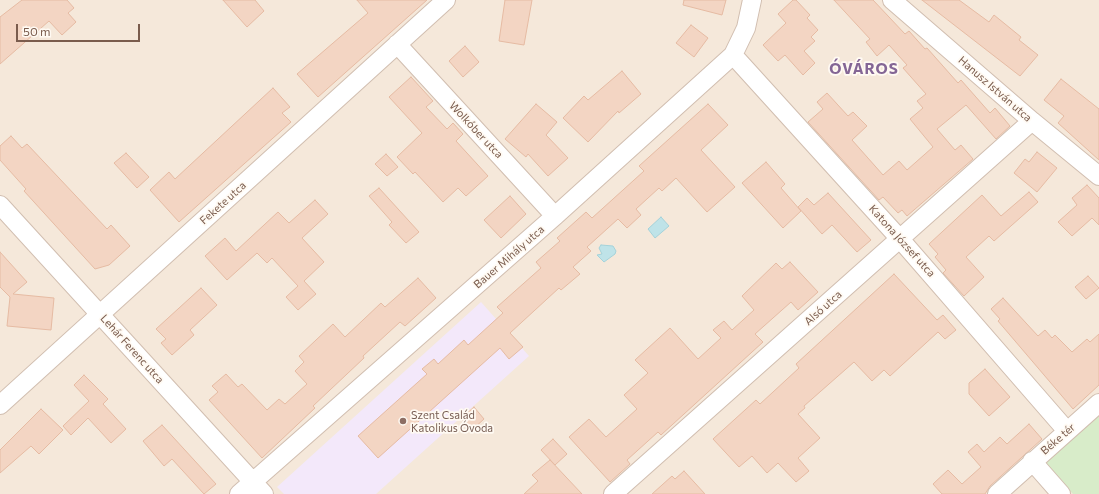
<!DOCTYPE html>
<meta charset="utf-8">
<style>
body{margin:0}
#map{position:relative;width:1099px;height:494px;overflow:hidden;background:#fdf6ec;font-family:Commissioner,sans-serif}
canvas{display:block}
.scale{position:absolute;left:16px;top:24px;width:124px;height:18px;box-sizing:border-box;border:2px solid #7a5c4d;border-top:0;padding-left:5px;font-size:12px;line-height:14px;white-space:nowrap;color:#7a5c4d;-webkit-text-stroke:3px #fffaf3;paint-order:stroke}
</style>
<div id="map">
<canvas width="1099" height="494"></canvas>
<div class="scale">50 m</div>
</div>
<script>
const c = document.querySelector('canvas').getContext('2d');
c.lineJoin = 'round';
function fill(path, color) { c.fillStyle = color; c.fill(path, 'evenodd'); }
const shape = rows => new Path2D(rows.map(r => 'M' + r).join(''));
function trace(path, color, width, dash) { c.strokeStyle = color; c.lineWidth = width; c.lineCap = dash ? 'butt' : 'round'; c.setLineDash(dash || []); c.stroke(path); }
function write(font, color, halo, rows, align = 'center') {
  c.font = font + ' Commissioner,sans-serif'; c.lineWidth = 3.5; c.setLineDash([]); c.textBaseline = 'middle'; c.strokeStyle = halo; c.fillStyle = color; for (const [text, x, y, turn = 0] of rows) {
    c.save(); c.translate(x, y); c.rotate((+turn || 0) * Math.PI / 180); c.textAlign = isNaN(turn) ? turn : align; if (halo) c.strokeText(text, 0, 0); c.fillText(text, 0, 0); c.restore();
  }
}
const residential = shape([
 [0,0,1099,0,1099,494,0,494]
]);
const education = shape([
 [481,302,529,356,376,494,284,494,277,487]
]);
const green = shape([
 [1099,413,1099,494,1073,494,1045,462]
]);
const water = shape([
 [661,217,669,226,655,238,648,229,661,217],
 [601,245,613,246,616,251,615,254,604,262,597,255,602,254,599,248,601,245]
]);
const building = shape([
 [22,0,67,0,74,8,68,13,76,22,62,35,49,21,0,64,0,17,22,0],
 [223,0,255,0,264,11,247,27,223,0],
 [357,0,427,0,318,97,297,74,368,13,357,0],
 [505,0,532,0,524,45,499,41,505,0],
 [684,0,726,0,722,15,683,5,684,0],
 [793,0,796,0,810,15,807,18,818,30,811,37,815,41,804,51,815,63,803,75,785,55,778,61,763,45,786,23,778,14,793,0],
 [834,0,873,0,905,34,909,31,925,49,927,48,958,83,961,80,990,113,995,108,1010,126,996,139,966,105,937,129,955,150,961,145,973,159,907,216,902,210,898,213,883,197,879,200,808,122,823,109,817,102,827,93,848,116,853,112,867,126,852,140,883,175,899,161,907,170,933,147,910,119,923,108,917,101,926,94,903,68,907,65,889,45,877,56,866,42,870,39,834,0],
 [922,0,959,0,989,22,994,15,1021,37,1019,40,1038,55,1020,76,922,0],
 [691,25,708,38,694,57,676,43,691,25],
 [465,46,479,62,463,77,449,61,465,46],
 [622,71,641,94,619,113,618,111,588,142,563,118,584,96,588,100,622,71],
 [411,77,433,101,426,107,447,129,453,123,463,134,456,141,488,176,466,196,458,188,443,202,415,172,413,174,397,157,422,133,389,97,411,77],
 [1061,79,1099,109,1099,160,1058,123,1064,116,1044,100,1061,79],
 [273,88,290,107,282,113,291,122,179,222,150,190,169,172,175,179,273,88],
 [536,104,557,122,546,135,568,158,548,176,528,154,526,157,505,139,536,104],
 [708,104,728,125,701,150,735,187,707,212,676,178,662,191,659,188,636,209,641,215,627,228,618,219,587,247,591,251,573,267,580,274,561,290,559,288,510,333,523,347,509,359,500,348,378,458,358,436,427,374,422,369,434,359,438,364,464,340,468,345,503,313,497,307,541,268,536,262,560,241,557,238,586,212,592,218,644,171,639,166,708,104],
 [11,136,22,148,27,144,107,229,111,225,130,246,109,265,95,269,24,191,26,189,0,160,0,146,11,136],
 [1037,152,1057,168,1037,192,1014,173,1025,159,1029,162,1037,152],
 [126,153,149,177,137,188,114,163,126,153],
 [386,154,398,167,387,176,375,164,386,154],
 [766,162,785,184,781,188,801,211,783,228,742,183,766,162],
 [1087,185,1099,198,1099,225,1092,218,1072,236,1058,222,1077,205,1072,198,1087,185],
 [379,188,419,232,406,243,389,225,392,222,369,196,379,188],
 [1029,192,1038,202,994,241,989,236,966,257,984,277,964,296,943,273,946,270,935,257,938,254,929,244,982,195,1001,216,1029,192],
 [828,193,871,240,857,252,832,225,822,234,798,207,807,198,814,205,828,193],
 [510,196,526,214,501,238,484,220,510,196],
 [315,200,328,214,302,238,324,262,304,281,316,294,298,310,286,297,298,286,272,258,267,263,257,253,227,280,205,256,225,238,236,251,278,212,289,223,315,200],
 [0,252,27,282,13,294,54,298,51,330,7,326,10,297,0,287,0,252],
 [790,262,818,292,798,310,791,302,755,334,763,342,661,435,658,432,627,460,630,464,610,482,569,437,589,419,606,437,637,409,624,395,648,373,635,360,670,328,698,359,721,338,713,330,724,321,732,330,754,310,742,296,776,263,782,269,790,262],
 [894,274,937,320,943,315,956,330,945,339,938,332,890,376,884,370,872,381,854,362,804,406,805,408,798,414,820,438,798,458,809,471,796,482,778,463,767,473,752,456,739,467,713,439,756,400,760,404,799,368,796,364,894,274],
 [1088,276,1099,288,1086,299,1075,287,1088,276],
 [418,278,436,298,405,326,400,322,363,356,364,358,313,406,315,408,262,458,209,400,218,392,212,386,226,374,238,387,242,384,267,410,279,399,285,404,307,384,295,371,304,362,299,356,333,324,345,337,381,303,385,307,418,278],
 [201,288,217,305,190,330,194,335,172,355,161,343,166,339,156,329,201,288],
 [1003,298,1038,336,1045,330,1052,338,1055,335,1072,352,1087,339,1090,342,1099,334,1099,385,1073,409,998,321,1000,319,991,309,1003,298],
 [985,369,1010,397,989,416,969,394,969,383,985,369],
 [84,375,108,399,103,404,126,429,111,443,88,418,71,435,63,426,89,401,74,385,84,375],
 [474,407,484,419,472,430,461,419,474,407],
 [41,409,63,430,39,454,31,446,0,473,0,450,41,409],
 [1029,424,1042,439,990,486,985,494,942,494,933,484,948,470,962,484,981,467,968,452,977,444,984,452,1000,437,1007,444,1029,424],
 [162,425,216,484,204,494,172,459,164,466,143,441,162,425],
 [553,439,567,454,555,465,541,450,553,439],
 [550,460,582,494,524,494,538,481,532,475,550,460],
 [684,471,705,494,652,494,672,476,675,479,684,471]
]);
const minor = shape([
 [892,0,1032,121,1099,176],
 [397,44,555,216],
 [733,55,900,239,1067,431],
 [0,205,264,494],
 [0,405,446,0],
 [1032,461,1061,494],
 [239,494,555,216,733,55,746,28,752,0],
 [613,494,1032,121],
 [997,494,1099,403]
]);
const markers = [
 [403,421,4,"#8d6e63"]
];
const streetNames = [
 ["Hanusz István utca",995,89,41],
 ["Wolkóber utca",476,130,47],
 ["Fekete utca",223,203,-42],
 ["Katona József utca",902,241,48],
 ["Bauer Mihály utca",509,257,-41],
 ["Alsó utca",823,308,-42],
 ["Lehár Ferenc utca",132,349,48],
 ["Béke tér",1058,439,-41]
];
const educationNames = [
 ["Szent Család",411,415],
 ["Katolikus Óvoda",411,428]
];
const districtNames = [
 ["ÓVÁROS",864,69]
];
fill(residential, '#f5e8da');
fill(education, '#f3e8fa');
fill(green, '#d8ecc9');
fill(water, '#bfe3e8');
trace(water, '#a5d3da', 1);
fill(building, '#f3d5c3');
trace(building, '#e6bba3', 1);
trace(minor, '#d1beb0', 20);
trace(minor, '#fff', 18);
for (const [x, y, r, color] of markers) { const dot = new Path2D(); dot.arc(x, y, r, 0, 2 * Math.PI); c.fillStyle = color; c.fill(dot); trace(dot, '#fffaf3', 1.5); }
write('11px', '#7a5c4d', '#fffaf3', streetNames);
write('11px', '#785e54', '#fffaf3', educationNames, 'left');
c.letterSpacing = '1px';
write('bold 15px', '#846695', '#fffaf3', districtNames);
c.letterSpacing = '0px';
</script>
